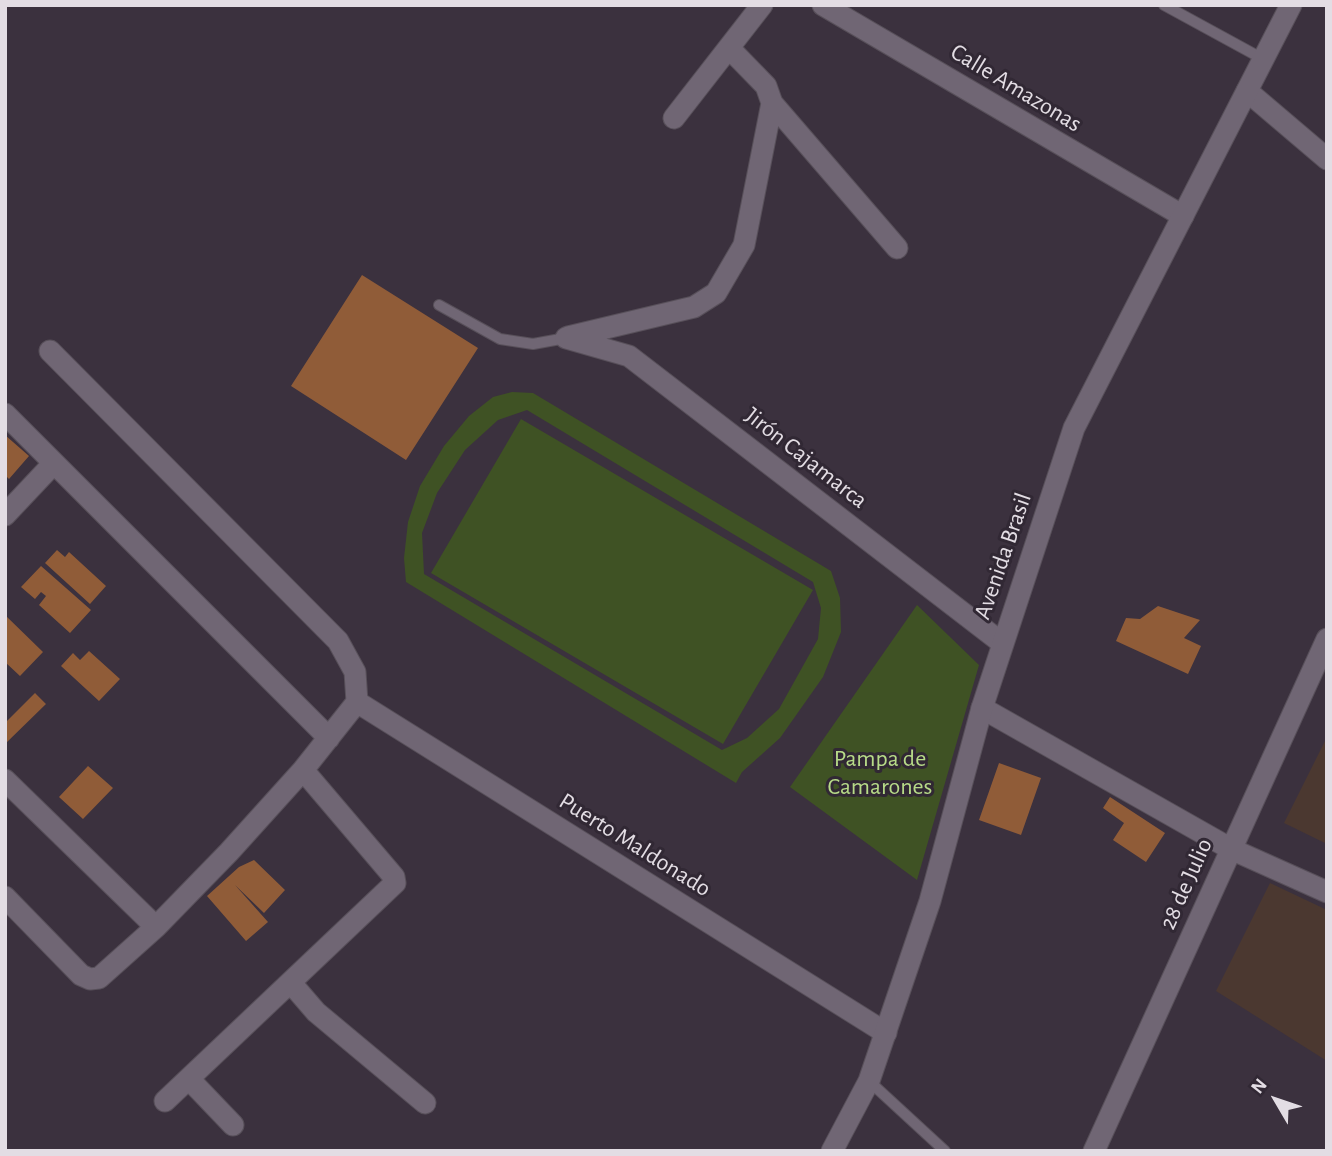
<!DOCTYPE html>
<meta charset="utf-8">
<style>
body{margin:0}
#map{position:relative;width:1332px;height:1156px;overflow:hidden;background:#3b313e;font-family:"Alegreya Sans",sans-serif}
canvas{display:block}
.frame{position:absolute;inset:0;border:7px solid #e3dde4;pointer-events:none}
.north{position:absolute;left:1241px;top:1065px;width:70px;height:70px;-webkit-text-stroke:5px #312834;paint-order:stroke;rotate:309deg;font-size:19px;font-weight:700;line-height:28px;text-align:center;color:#e3dde4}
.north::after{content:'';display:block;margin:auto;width:24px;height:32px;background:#e3dde4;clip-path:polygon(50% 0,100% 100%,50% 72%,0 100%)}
</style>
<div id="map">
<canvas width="1332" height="1156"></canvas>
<div class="frame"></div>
<div class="north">N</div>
</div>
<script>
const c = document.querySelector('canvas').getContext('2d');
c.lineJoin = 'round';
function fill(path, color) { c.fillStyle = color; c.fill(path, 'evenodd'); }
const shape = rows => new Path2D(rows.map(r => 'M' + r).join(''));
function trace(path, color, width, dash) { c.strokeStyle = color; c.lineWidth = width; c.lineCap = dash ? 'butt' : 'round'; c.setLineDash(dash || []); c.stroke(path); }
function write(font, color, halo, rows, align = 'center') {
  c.font = font + ' "Alegreya Sans",sans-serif'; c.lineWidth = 6; c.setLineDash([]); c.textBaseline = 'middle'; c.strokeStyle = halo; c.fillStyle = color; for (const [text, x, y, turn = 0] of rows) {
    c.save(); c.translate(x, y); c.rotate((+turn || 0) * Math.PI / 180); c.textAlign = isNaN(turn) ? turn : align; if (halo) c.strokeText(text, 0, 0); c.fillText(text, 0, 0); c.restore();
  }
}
const education = shape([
 [1327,737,1327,844,1284,823],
 [1270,883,1327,910,1327,1061,1216,991]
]);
const green = shape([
 [512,392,533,393,831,571,840,598,841,632,823,677,780,738,742,772,736,783,406,582,404,558,408,522,420,486,444,446,469,416,493,397],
 [527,410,813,582,821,608,818,639,779,709,747,738,722,750,424,574,422,533,437,493,465,450,498,420],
 [521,419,813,590,723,744,431,573],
 [917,605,979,665,917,880,790,787]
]);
const building = shape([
 [362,275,478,348,406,460,291,386],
 [5,435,29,456,9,479,5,475],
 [57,550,65,557,69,552,106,586,90,604,45,563],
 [41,566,91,610,70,633,39,605,46,596,41,592,35,599,21,587],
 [1158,606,1200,620,1184,638,1201,646,1188,674,1116,641,1126,618,1140,619],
 [5,615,43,652,20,676,5,662],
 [89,651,120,679,99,701,61,666,73,653,80,660],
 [35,693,46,704,5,744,5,723],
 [999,763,1041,778,1021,835,979,820],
 [88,766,113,788,83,819,59,797],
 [1110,797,1165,833,1146,862,1113,840,1124,823,1103,808],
 [254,860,285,890,264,913,235,885,268,922,246,941,207,896,239,867]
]);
const lane = shape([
 [1164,5,1263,59],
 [439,305,500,339,533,344,566,338],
 [869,1081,945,1151]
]);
const street = shape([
 [823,5,1183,216],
 [1247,91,1327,159],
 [772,103,897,248],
 [674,118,762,5],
 [568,337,694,307,716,293,744,245,772,103,766,86,730,49],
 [566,338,629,356,1002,643],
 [5,414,329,738],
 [5,515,54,463],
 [357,702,886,1033],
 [982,708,1231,849,1327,892],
 [5,780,156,927],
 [5,897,81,975,90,979,99,978,156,927,229,852,303,770,357,702,355,672,338,641,50,351],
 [291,983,316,1012,425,1103],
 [189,1079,233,1125],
 [165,1101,395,883,394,877,303,770],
 [1094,1151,1327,639]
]);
const secondary = shape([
 [832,1151,869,1081,930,901,982,708,1074,428,1291,5]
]);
const streetNames = [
 ["Calle Amazonas",1016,88,31],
 ["Jirón Cajamarca",806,458,38],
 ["Avenida Brasil",1003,556,-71],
 ["Puerto Maldonado",635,845,32],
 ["28 de Julio",1186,884,-66]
];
const parkNames = [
 ["Pampa de",880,759],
 ["Camarones",880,787]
];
fill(education, '#4b3830');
fill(green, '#3f5224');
fill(building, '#905c38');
trace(lane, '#58505a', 12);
trace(street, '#58505a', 23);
trace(secondary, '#58505a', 23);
trace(lane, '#706674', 10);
trace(street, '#706674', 21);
trace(secondary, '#706674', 21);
write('24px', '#e3dde4', '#312834', streetNames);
write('24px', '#b7db88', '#312834', parkNames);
</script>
